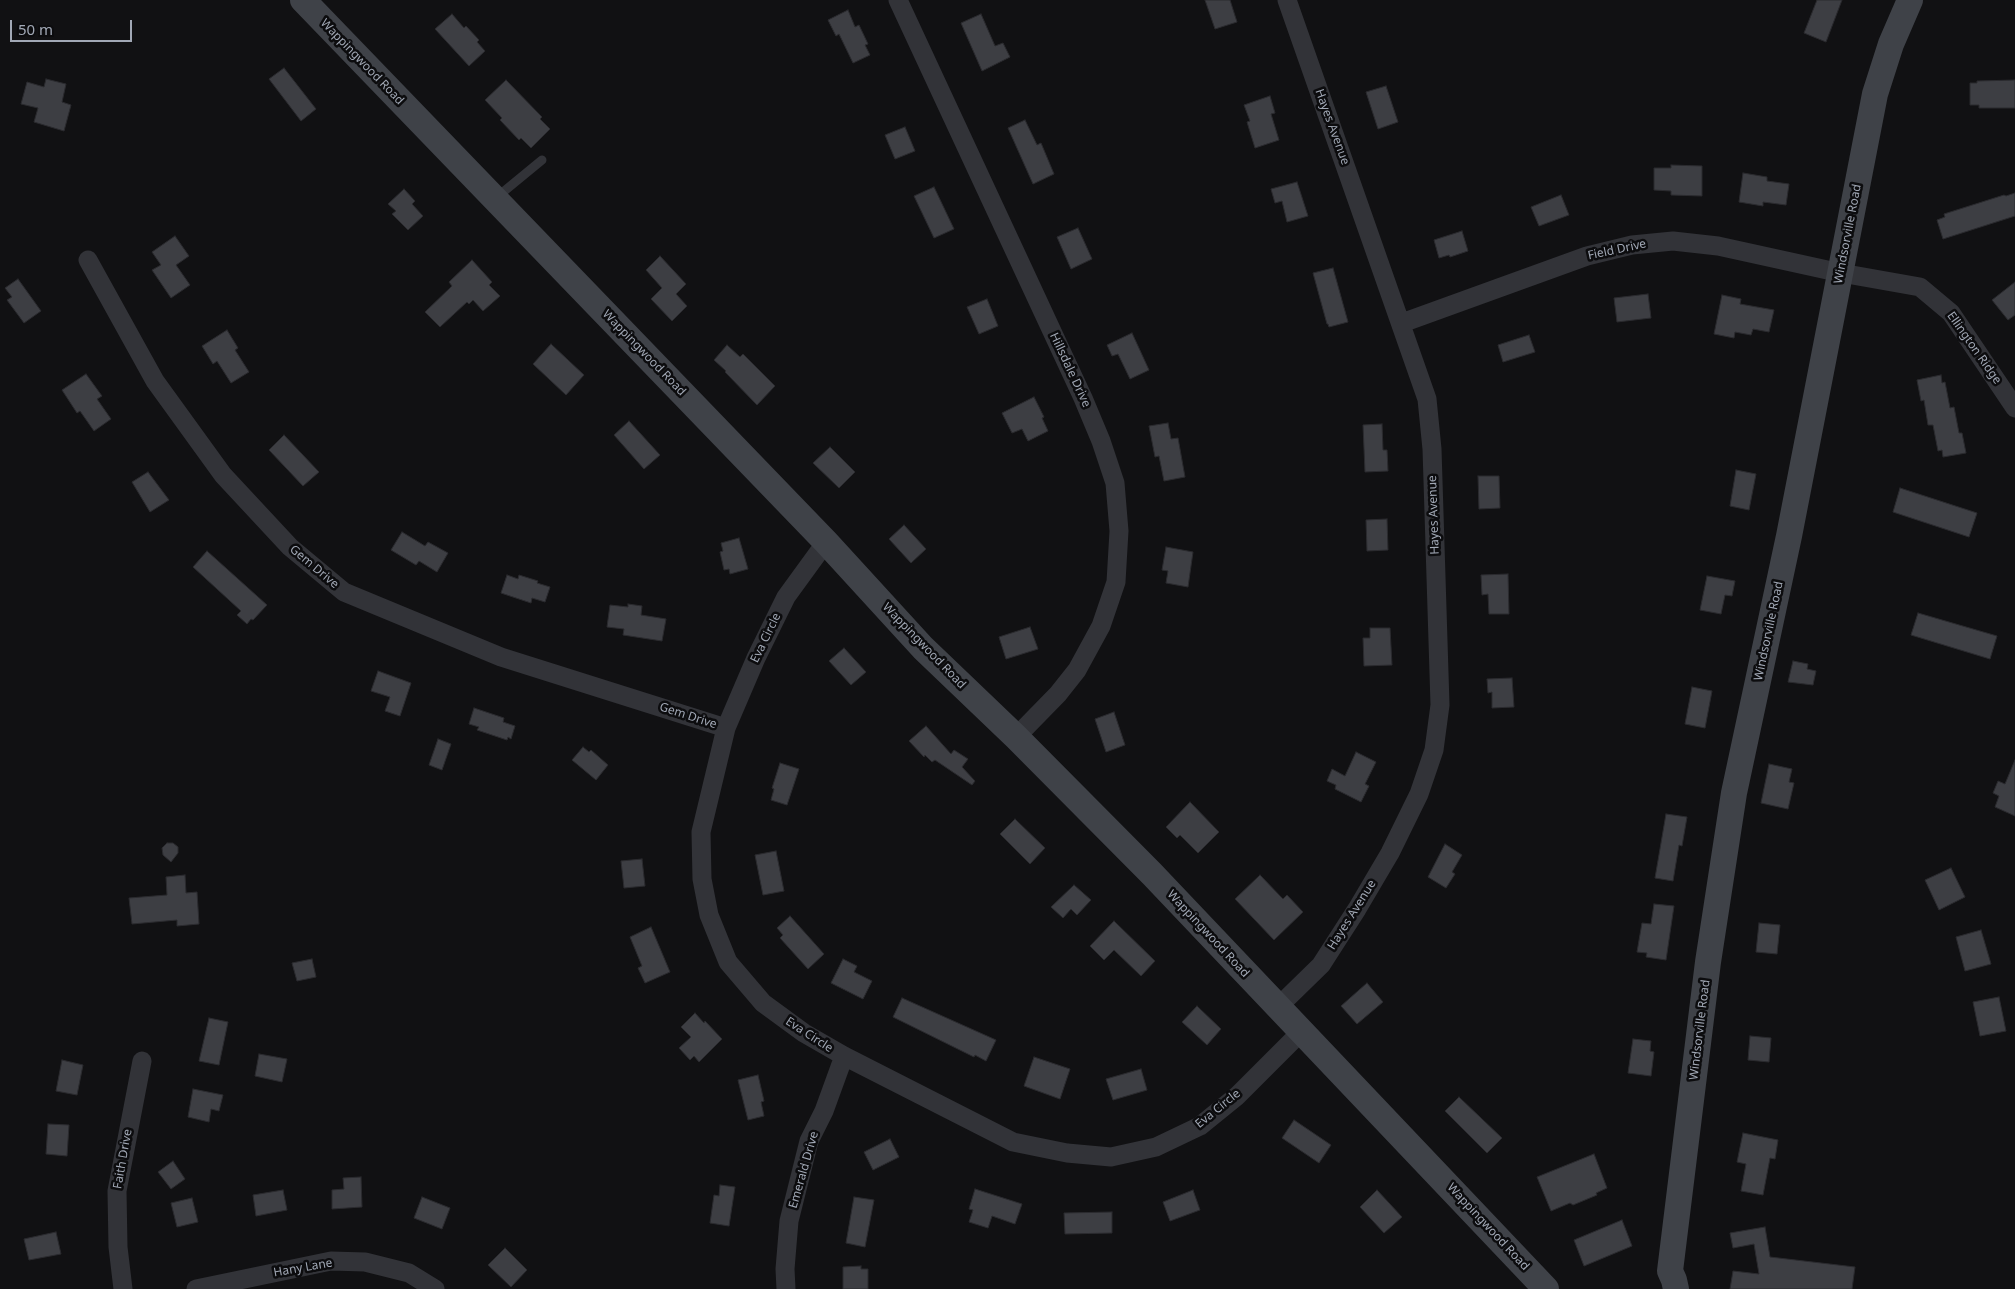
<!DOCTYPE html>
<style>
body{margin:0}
#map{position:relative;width:2015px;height:1289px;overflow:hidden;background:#111113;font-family:"Noto Sans",sans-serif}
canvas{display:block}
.scale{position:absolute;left:10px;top:20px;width:122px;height:22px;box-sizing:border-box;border:2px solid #a1a8b5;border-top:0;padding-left:6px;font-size:15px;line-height:18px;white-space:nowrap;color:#a1a8b5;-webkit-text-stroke:4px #0c0c0e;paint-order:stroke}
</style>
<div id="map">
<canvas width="2015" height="1289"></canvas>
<div class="scale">50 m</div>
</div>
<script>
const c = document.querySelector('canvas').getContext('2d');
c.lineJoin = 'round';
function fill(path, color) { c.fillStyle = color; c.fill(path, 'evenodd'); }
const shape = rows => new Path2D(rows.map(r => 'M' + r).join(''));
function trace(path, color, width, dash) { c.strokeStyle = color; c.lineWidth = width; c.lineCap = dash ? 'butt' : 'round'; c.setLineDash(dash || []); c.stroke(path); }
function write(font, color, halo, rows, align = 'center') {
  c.font = font + ' "Noto Sans",sans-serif'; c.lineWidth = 5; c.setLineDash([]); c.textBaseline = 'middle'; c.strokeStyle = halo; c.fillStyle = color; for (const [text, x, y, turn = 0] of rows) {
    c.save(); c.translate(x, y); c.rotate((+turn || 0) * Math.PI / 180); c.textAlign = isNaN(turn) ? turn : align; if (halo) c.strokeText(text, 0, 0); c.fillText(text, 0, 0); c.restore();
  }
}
const building = shape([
 [1205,0,1230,0,1237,22,1215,29,1205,0],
 [1817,0,1842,0,1826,42,1804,33,1817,0],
 [848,10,855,27,859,25,868,44,865,45,870,55,853,63,839,34,836,36,828,20,848,10],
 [452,14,464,28,466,26,479,40,477,42,485,51,469,66,435,29,452,14],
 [981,14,995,46,1003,43,1010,57,982,71,961,23,981,14],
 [284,68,316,109,301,121,269,79,284,68],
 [46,79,66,84,62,102,71,105,64,131,34,122,38,108,21,104,27,82,44,87,46,79],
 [506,80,542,117,540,119,550,129,531,148,521,138,519,140,500,120,502,118,485,100,506,80],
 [2015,80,2015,108,1979,108,1979,105,1970,105,1970,83,1977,83,1977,81,2015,80],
 [1386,86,1398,122,1378,129,1366,92,1386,86],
 [1270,96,1275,113,1271,114,1279,140,1255,148,1247,122,1250,121,1244,105,1270,96],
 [1025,120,1037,145,1041,143,1054,174,1033,184,1008,128,1025,120],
 [905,127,915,151,895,159,885,135,905,127],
 [1671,165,1702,166,1702,196,1671,195,1671,191,1654,190,1654,168,1671,168,1671,165],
 [1743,173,1767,177,1767,181,1789,184,1786,205,1763,202,1763,206,1739,202,1743,173],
 [1297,182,1308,216,1287,222,1282,201,1275,203,1271,189,1297,182],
 [934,187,954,229,934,238,914,196,934,187],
 [404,189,415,201,412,204,423,216,408,230,392,214,396,211,388,204,404,189],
 [2015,193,2015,216,1943,239,1937,220,1945,217,1944,214,2004,195,2006,196,2015,193],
 [1561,195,1569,215,1539,226,1531,207,1561,195],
 [1078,228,1092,259,1071,269,1057,237,1078,228],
 [1462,231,1468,251,1450,257,1449,255,1439,258,1434,240,1462,231],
 [175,236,189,256,176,265,190,285,171,298,152,270,161,265,152,252,175,236],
 [660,256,686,284,676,294,687,306,672,321,651,299,662,288,646,270,660,256],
 [472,260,492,282,489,285,500,296,483,311,473,300,469,304,467,302,440,327,425,312,452,286,449,282,472,260],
 [1333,268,1348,322,1329,327,1328,324,1327,324,1313,273,1333,268],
 [18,279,41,311,24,323,7,300,12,297,5,288,18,279],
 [2015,282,2015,315,2008,320,1992,300,2015,282],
 [1648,294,1651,318,1617,322,1614,298,1648,294],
 [1722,295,1741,299,1740,304,1774,310,1769,332,1753,329,1751,335,1735,332,1734,338,1714,334,1722,295],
 [987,299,998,326,979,334,967,307,987,299],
 [227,330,238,348,235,350,249,372,231,383,217,361,213,364,202,346,227,330],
 [1132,333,1149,370,1130,379,1118,354,1112,356,1107,345,1132,333],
 [1529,335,1535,352,1503,362,1498,345,1529,335],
 [551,344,584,375,566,395,533,364,551,344],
 [727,345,740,357,743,354,775,386,757,405,725,372,726,371,714,360,727,345],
 [86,374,102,396,97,399,111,419,94,431,80,411,77,413,62,390,86,374],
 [1941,375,1942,383,1945,382,1950,408,1954,407,1959,433,1962,433,1966,453,1943,457,1942,450,1938,451,1933,425,1928,425,1924,400,1921,401,1917,380,1941,375],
 [1034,397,1044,417,1042,418,1048,431,1028,441,1022,429,1012,433,1002,413,1034,397],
 [629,421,660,455,644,469,614,435,629,421],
 [1168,423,1171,439,1178,438,1185,477,1164,481,1159,456,1155,457,1149,426,1168,423],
 [1382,424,1383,450,1387,450,1388,471,1365,472,1363,425,1382,424],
 [284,435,319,472,303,486,269,450,284,435],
 [830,447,855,472,839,488,813,463,830,447],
 [1736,470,1756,474,1749,510,1730,506,1736,470],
 [148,472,169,500,150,512,132,482,148,472],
 [1478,476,1499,476,1500,508,1479,509,1478,476],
 [1900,488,1977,513,1969,537,1893,512,1900,488],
 [1387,519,1388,550,1367,551,1366,520,1387,519],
 [904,525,926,549,911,563,889,539,904,525],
 [402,532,425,546,428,542,448,553,437,572,419,561,416,565,391,550,402,532],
 [739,538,748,569,730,574,729,569,724,570,720,552,723,551,721,543,739,538],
 [1166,547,1193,552,1188,587,1166,583,1168,571,1162,570,1166,547],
 [207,551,267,605,253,620,251,619,247,624,237,615,241,611,193,567,207,551],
 [1508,574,1509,614,1489,614,1488,594,1482,595,1481,575,1508,574],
 [507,575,518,579,519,575,538,581,537,583,550,587,545,602,532,598,531,603,501,593,507,575],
 [1707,576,1735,581,1732,596,1725,595,1721,614,1700,610,1707,576],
 [628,604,642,606,641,615,666,619,662,641,623,635,624,629,607,627,610,605,628,607,628,604],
 [1918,613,1997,636,1990,659,1911,635,1918,613],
 [1030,627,1038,649,1006,659,999,637,1030,627],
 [1370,628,1390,628,1392,665,1364,666,1363,638,1370,638,1370,628],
 [844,648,866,672,851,685,829,661,844,648],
 [1793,661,1808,664,1807,669,1816,671,1813,685,1788,682,1793,661],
 [378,671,411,683,400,716,385,711,390,697,371,691,378,671],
 [1512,678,1514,707,1492,708,1492,692,1488,693,1487,679,1512,678],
 [1692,687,1712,691,1705,728,1685,724,1692,687],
 [474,708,504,718,503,722,515,726,511,739,508,737,507,740,477,730,479,727,469,724,474,708],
 [1114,712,1125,745,1106,752,1095,719,1114,712],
 [926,726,951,754,954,750,968,759,962,767,975,781,972,785,935,760,932,762,925,755,924,757,909,741,926,726],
 [438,739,451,744,442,770,429,765,438,739],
 [583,747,589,752,591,750,608,765,596,780,572,760,583,747],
 [1356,752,1376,762,1365,784,1369,786,1361,802,1335,789,1336,785,1327,781,1332,769,1345,776,1356,752],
 [2015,760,2015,816,1995,807,1999,796,1993,793,1998,781,2005,784,2015,760],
 [780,763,799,769,787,805,771,800,774,789,772,788,780,763],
 [1769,764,1792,769,1789,782,1794,783,1788,809,1761,803,1769,764],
 [1190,802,1219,832,1198,853,1180,835,1177,838,1166,827,1190,802],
 [1666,814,1687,817,1682,846,1679,845,1673,881,1655,878,1666,814],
 [1015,819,1045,848,1030,864,1000,834,1015,819],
 [167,843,173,843,178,847,178,853,171,862,163,855,162,848,167,843],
 [1445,844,1462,855,1452,872,1455,874,1446,888,1428,877,1445,844],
 [776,851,784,891,763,895,755,855,776,851],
 [642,859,645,886,624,888,621,861,642,859],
 [1951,868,1965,897,1939,910,1925,880,1951,868],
 [185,875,186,893,197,892,199,924,177,926,177,920,132,924,129,898,167,895,166,877,185,875],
 [1260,875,1283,899,1287,895,1303,912,1274,940,1235,899,1260,875],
 [1074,885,1091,900,1077,915,1071,909,1063,918,1051,907,1074,885],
 [1654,904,1674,906,1666,960,1646,957,1647,953,1637,952,1642,923,1651,924,1654,904],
 [790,916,824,954,808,969,780,938,783,935,777,928,790,916],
 [1114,921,1155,961,1141,976,1114,950,1104,960,1090,946,1114,921],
 [1759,923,1780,925,1777,954,1756,952,1759,923],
 [651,927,670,972,645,983,638,968,642,966,630,937,651,927],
 [1981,930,1991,964,1965,971,1956,937,1981,930],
 [312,959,316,977,297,981,292,963,312,959],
 [843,959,857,966,854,972,872,981,863,999,831,983,843,959],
 [1367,983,1383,1002,1357,1024,1341,1006,1367,983],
 [1999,997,2006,1031,1980,1036,1973,1002,1999,997],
 [902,998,996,1040,986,1061,975,1055,974,1057,893,1017,902,998],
 [1197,1006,1221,1029,1207,1045,1182,1022,1197,1006],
 [695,1013,704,1023,705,1021,722,1039,699,1062,694,1056,690,1060,679,1048,691,1037,681,1027,695,1013],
 [209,1018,228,1022,219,1065,199,1061,209,1018],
 [1750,1036,1771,1038,1769,1062,1748,1060,1750,1036],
 [1633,1039,1651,1041,1650,1051,1654,1052,1651,1076,1628,1073,1633,1039],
 [259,1054,287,1059,282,1082,255,1076,259,1054],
 [1034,1057,1070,1069,1060,1099,1024,1086,1034,1057],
 [62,1060,83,1065,77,1095,56,1091,62,1060],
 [1141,1069,1147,1090,1113,1100,1106,1079,1141,1069],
 [758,1075,764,1101,761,1102,764,1116,748,1120,738,1080,758,1075],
 [193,1089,223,1095,219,1111,211,1109,209,1122,188,1117,193,1089],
 [1459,1097,1502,1138,1487,1153,1445,1111,1459,1097],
 [1294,1120,1331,1145,1319,1163,1282,1138,1294,1120],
 [48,1124,69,1125,67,1156,46,1154,48,1124],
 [1743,1133,1778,1140,1775,1159,1770,1158,1763,1195,1741,1191,1746,1164,1737,1162,1743,1133],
 [890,1139,899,1157,873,1170,864,1152,890,1139],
 [1594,1154,1607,1188,1596,1193,1597,1195,1573,1205,1570,1203,1551,1211,1537,1177,1594,1154],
 [173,1161,185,1179,171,1189,158,1172,173,1161],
 [361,1177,362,1207,332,1209,332,1190,344,1189,343,1178,361,1177],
 [720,1185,735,1187,729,1226,710,1223,714,1195,719,1196,720,1185],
 [975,1189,1022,1204,1015,1224,992,1216,988,1228,969,1222,973,1210,969,1209,975,1189],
 [283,1190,287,1210,256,1216,253,1195,283,1190],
 [1193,1190,1200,1210,1170,1221,1163,1202,1193,1190],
 [1377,1190,1402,1217,1384,1233,1360,1207,1377,1190],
 [422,1197,450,1208,442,1229,414,1218,422,1197],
 [854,1197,874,1200,865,1247,846,1243,854,1197],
 [192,1198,198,1222,177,1227,171,1203,192,1198],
 [1112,1212,1112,1233,1065,1234,1064,1213,1112,1212],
 [1622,1220,1632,1246,1584,1266,1574,1240,1622,1220],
 [1765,1227,1770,1257,1855,1267,1852,1289,1730,1289,1733,1271,1759,1274,1754,1244,1733,1248,1730,1233,1765,1227],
 [56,1232,61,1254,29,1260,24,1239,56,1232],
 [505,1248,527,1270,511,1287,488,1265,505,1248],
 [861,1266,861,1269,868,1269,868,1289,843,1289,843,1267,861,1266]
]);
const lane = shape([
 [497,197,542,160]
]);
const street = shape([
 [898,0,1083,398,1101,441,1115,483,1119,531,1116,582,1101,626,1077,670,1058,694,1016,737],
 [88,260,155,381,223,475,290,547,344,592,501,657,726,728],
 [1402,323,1587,256,1632,245,1673,241,1718,246,1841,273,1920,287,1951,313,2015,408],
 [826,542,786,597,756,658,726,728,701,832,702,879,709,915,728,962,763,1003,804,1033,844,1056,1013,1142,1067,1153,1111,1157,1156,1147,1200,1126,1237,1096,1301,1032],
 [1278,1007,1321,965,1357,909,1390,853,1419,794,1434,750,1440,705,1432,449,1427,399,1287,0],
 [123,1289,118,1247,117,1191,142,1061],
 [196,1289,331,1261,365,1262,409,1273,435,1289],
 [786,1289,785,1269,789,1221,809,1141,824,1111,844,1056]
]);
const secondary = shape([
 [303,0,826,542,923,648,1016,737,1152,874,1546,1289],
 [1676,1289,1674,1280,1670,1271,1708,962,1734,793,1789,536,1875,94,1891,44,1910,0]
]);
const streetNames = [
 ["Wappingwood Road",362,62,46],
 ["Hayes Avenue",1332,127,70],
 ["Windsorville Road",1848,234,-79],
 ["Field Drive",1617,250,-12],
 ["Ellington Ridge",1974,348,55],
 ["Wappingwood Road",644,353,46],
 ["Hillsdale Drive",1070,370,65],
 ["Hayes Avenue",1434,515,-92],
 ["Gem Drive",314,567,40],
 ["Windsorville Road",1769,631,-78],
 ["Eva Circle",766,638,-64],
 ["Wappingwood Road",924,646,46],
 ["Gem Drive",688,716,18],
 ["Hayes Avenue",1352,915,-58],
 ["Wappingwood Road",1208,934,47],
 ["Windsorville Road",1700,1030,-83],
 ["Eva Circle",809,1035,33],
 ["Eva Circle",1218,1109,-39],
 ["Faith Drive",123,1159,-80],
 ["Emerald Drive",804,1170,-74],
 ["Wappingwood Road",1488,1227,47],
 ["Hany Lane",303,1268,-10]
];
fill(building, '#3d3e43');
trace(building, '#2b2b2f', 1);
trace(lane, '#323338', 9);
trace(street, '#323338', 19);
trace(secondary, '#3f4248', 26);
write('12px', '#a1a8b5', '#0c0c0e', streetNames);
</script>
